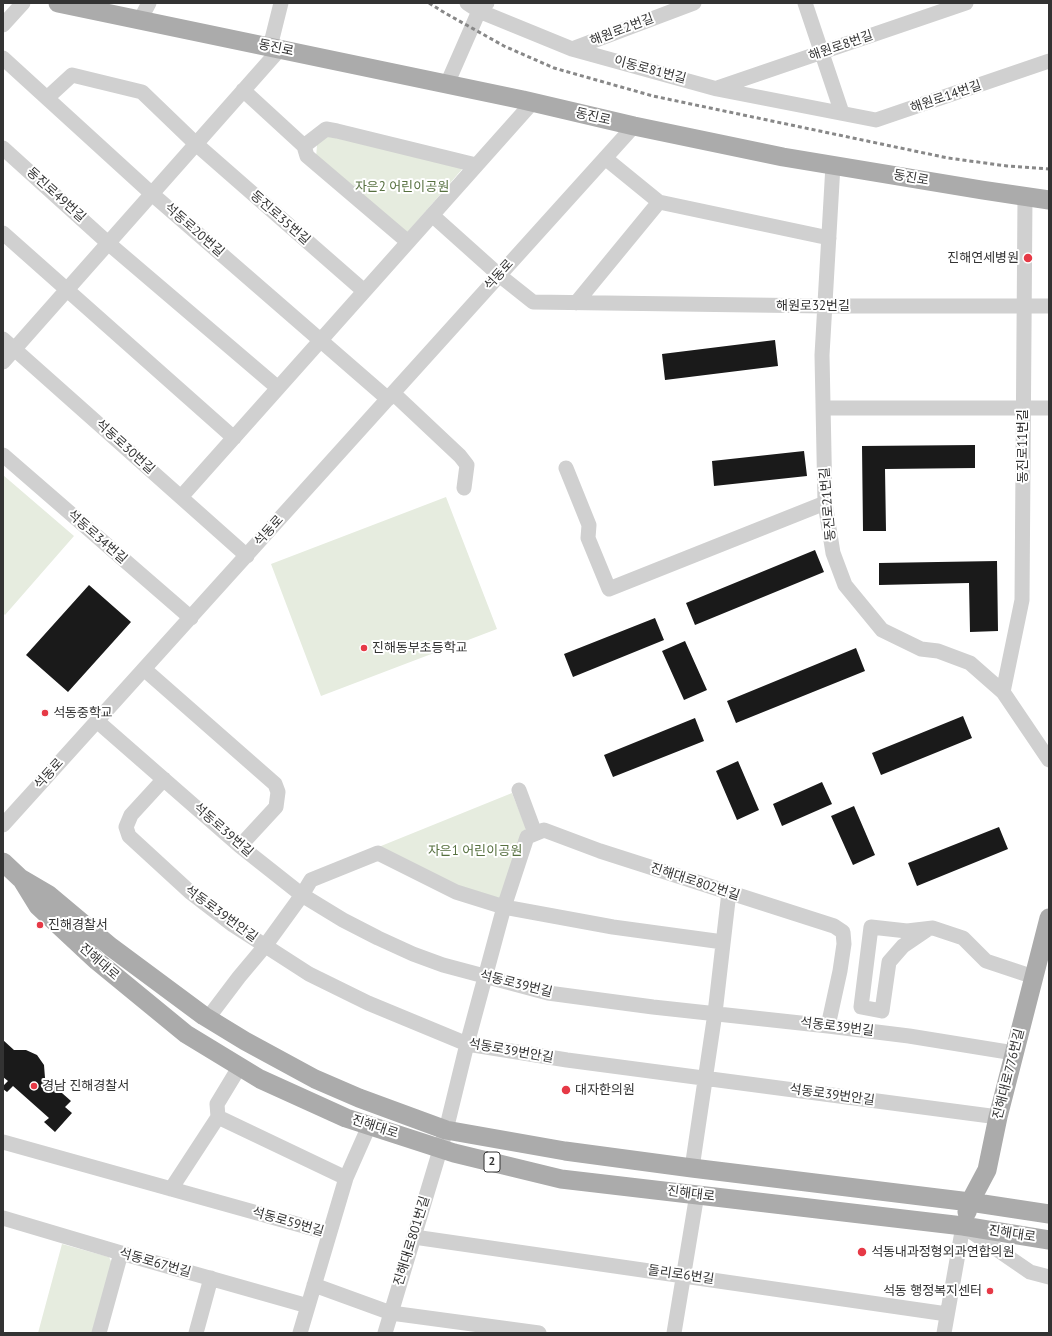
<!DOCTYPE html>
<meta charset="utf-8">
<style>
body{margin:0}
#map{position:relative;width:1052px;height:1336px;overflow:hidden;background:#fff;font-family:"PT Sans",sans-serif}
canvas{display:block}
.frame{position:absolute;inset:0;border:4px solid #333;pointer-events:none}
</style>
<div id="map">
<canvas width="1052" height="1336"></canvas>
<div class="frame"></div>
</div>
<script>
const c = document.querySelector('canvas').getContext('2d');
c.lineJoin = 'round';
function fill(path, color) { c.fillStyle = color; c.fill(path, 'evenodd'); }
const shape = rows => new Path2D(rows.map(r => 'M' + r).join(''));
function trace(path, color, width, dash) { c.strokeStyle = color; c.lineWidth = width; c.lineCap = dash ? 'butt' : 'round'; c.setLineDash(dash || []); c.stroke(path); }
function write(font, color, halo, rows, align = 'center') {
  c.font = font + ' "PT Sans","Noto Sans KR",sans-serif'; c.lineWidth = 4; c.setLineDash([]); c.textBaseline = 'middle'; c.strokeStyle = halo; c.fillStyle = color; for (const [text, x, y, turn = 0] of rows) {
    c.save(); c.translate(x, y); c.rotate((+turn || 0) * Math.PI / 180); c.textAlign = isNaN(turn) ? turn : align; if (halo) c.strokeText(text, 0, 0); c.fillText(text, 0, 0); c.restore();
  }
}
const green = shape([
 [324,135,464,167,406,234,316,158,317,145],
 [3,475,74,536,5,615,3,613],
 [446,497,497,629,321,696,271,564],
 [512,793,526,828,501,902,458,887,382,851,381,846],
 [62,1244,109,1257,113,1265,94,1333,38,1333]
]);
const building = shape([
 [775,340,778,366,665,380,662,354],
 [975,445,975,468,885,469,886,531,863,531,862,446],
 [804,451,807,476,714,486,712,461],
 [815,550,824,572,695,625,686,603],
 [997,561,998,631,970,632,969,583,879,585,879,563],
 [89,585,131,622,68,692,26,655],
 [655,618,664,640,573,677,564,654],
 [685,641,707,690,684,700,662,651],
 [856,648,865,671,736,723,727,701],
 [963,716,972,738,881,775,872,753],
 [695,718,704,741,613,777,604,755],
 [738,761,759,810,737,820,716,771],
 [822,782,832,804,782,826,773,804],
 [854,806,875,855,853,865,831,816],
 [999,827,1008,849,917,886,908,863],
 [3,1040,14,1050,26,1050,37,1055,44,1065,45,1078,71,1101,65,1107,72,1113,55,1132,44,1122,49,1118,13,1086,7,1092,3,1089,3,1086,8,1081,3,1077]
]);
const minor = shape([
 [467,3,479,11,572,49,717,89,876,120,1049,61],
 [805,3,842,113],
 [140,20,149,3],
 [3,25,23,3],
 [270,47,281,3],
 [572,49,694,3],
 [3,58,152,194,388,399],
 [447,84,479,11,487,3],
 [717,88,966,3],
 [243,90,304,146,307,156,408,242],
 [47,98,72,75,142,92,196,144,364,291],
 [304,146,326,129,337,131,476,165],
 [3,148,108,243,278,388],
 [605,158,659,202,829,238],
 [833,165,822,355,825,503,833,553,845,585,882,630,921,649,938,651,970,663,1003,692,1049,760],
 [432,215,499,275,533,302,825,306,1049,306],
 [3,233,234,438],
 [576,303,659,202],
 [3,339,247,556],
 [3,362,280,49],
 [393,393,460,456,467,465,464,488],
 [823,408,1049,408],
 [3,455,191,618],
 [566,468,589,525,588,538,609,589,825,503],
 [181,497,532,103],
 [144,669,275,784,278,792,276,807,240,846],
 [1003,692,1022,600,1025,197],
 [97,721,240,846,302,895,343,920,378,938,413,954,443,965,548,993,653,1007,828,1026,909,1036,1014,1053],
 [164,779,131,815,126,827,129,836,190,892,233,925,309,974,368,1003,467,1044,567,1060,998,1117],
 [519,790,535,833],
 [3,825,634,126],
 [928,929,903,946,889,962,882,1011,861,1007,871,927,907,931,933,928,963,938,986,961,1034,977],
 [208,1018,239,977,265,946,302,895,311,880,378,853,456,892,504,907,613,927,723,942],
 [218,1117,346,1178],
 [218,1117,217,1104,240,1066],
 [3,1142,329,1233],
 [692,1168,715,1013,729,892],
 [171,1189,218,1117],
 [3,1218,121,1253,308,1306],
 [414,1237,947,1314],
 [314,1285,391,1313,539,1333],
 [99,1333,121,1253],
 [196,1333,211,1278],
 [300,1333,346,1178,369,1126],
 [385,1333,446,1130,467,1044,504,907,527,837,544,830,600,851,834,926,843,932,844,944,840,971,828,1026],
 [674,1333,697,1194],
 [944,1333,963,1226,1030,1272,1049,1277]
]);
const major = shape([
 [58,3,523,100,634,126,783,157,982,190,1049,200],
 [3,862,20,878,49,895,111,947,204,1016,245,1041,315,1079,359,1098,446,1130,565,1151,692,1168,970,1202,1049,1214],
 [22,880,38,906,97,961,186,1034,260,1079,346,1118,454,1153,561,1179,963,1226,1049,1240],
 [967,1212,970,1202,987,1170,998,1117,1049,918]
]);
const rail = shape([
 [429,3,445,13,504,46,554,68,653,96,948,158,1007,166,1049,169]
]);
const markers = [
 [1028,258,5,"#e63946"],
 [364,648,4,"#e63946"],
 [45,713,4,"#e63946"],
 [40,925,4,"#e63946"],
 [34,1086,4,"#e63946"],
 [566,1090,5,"#e63946"],
 [862,1252,5,"#e63946"],
 [990,1291,4,"#e63946"]
];
const shields = [
 [492,1162,16]
];
const shieldNames = [
 ["2",492,1162]
];
const streetNames = [
 ["해원로2번길",622,30,-21],
 ["해원로8번길",841,46,-19],
 ["동진로",276,48,12],
 ["이동로81번길",650,70,15],
 ["해원로14번길",946,97,-19],
 ["동진로",593,117,13],
 ["동진로",911,178,10],
 ["동진로49번길",56,195,42],
 ["동진로35번길",280,218,41],
 ["석동로20번길",194,230,41],
 ["석동로",499,275,-48],
 ["해원로32번길",813,306],
 ["동진로11번길",1023,446,-90],
 ["석동로30번길",125,447,42],
 ["동진로21번길",828,504,-95],
 ["석동로",269,531,-48],
 ["석동로34번길",97,537,41],
 ["석동로",49,774,-48],
 ["석동로39번길",223,830,41],
 ["진해대로802번길",695,882,18],
 ["석동로39번안길",221,914,36],
 ["진해대로",99,962,41],
 ["석동로39번길",516,984,14],
 ["석동로39번길",837,1027,7],
 ["석동로39번안길",511,1051,10],
 ["진해대로776번길",1009,1074,-76],
 ["석동로39번안길",832,1095,8],
 ["진해대로",375,1127,18],
 ["진해대로",691,1194,7],
 ["석동로59번길",288,1222,16],
 ["진해대로",1012,1234,9],
 ["진해대로801번길",412,1241,-73],
 ["석동로67번길",155,1263,16],
 ["돌리로6번길",681,1275,8]
];
const parkNames = [
 ["자은2 어린이공원",402,187],
 ["자은1 어린이공원",475,851]
];
const poiNames = [
 ["진해연세병원",1019,258,"right"],
 ["진해동부초등학교",372,648],
 ["석동중학교",53,713],
 ["진해경찰서",48,925],
 ["경남 진해경찰서",42,1086],
 ["대자한의원",575,1090],
 ["석동내과정형외과연합의원",871,1252],
 ["석동 행정복지센터",982,1291,"right"]
];
fill(green, '#e6ecdf');
fill(building, '#1a1a1a');
trace(minor, '#d0d0d0', 15);
trace(major, '#ababab', 19);
trace(rail, '#888', 3, [4, 3]);
for (const [x, y, r, color] of markers) { const dot = new Path2D(); dot.arc(x, y, r, 0, 2 * Math.PI); c.fillStyle = color; c.fill(dot); trace(dot, '#fff', 1.5); }
for (const [x, y, w] of shields) { const box = new Path2D(); box.roundRect(x - w / 2, y - 10, w, 20, 3); c.fillStyle = '#fff'; c.fill(box); trace(box, '#333', 1); }
write('bold 12px', '#333', null, shieldNames);
write('13px', '#333', '#fff', streetNames);
write('13px', '#56703f', '#fff', parkNames);
write('13px', '#333', '#fff', poiNames, 'left');
</script>
